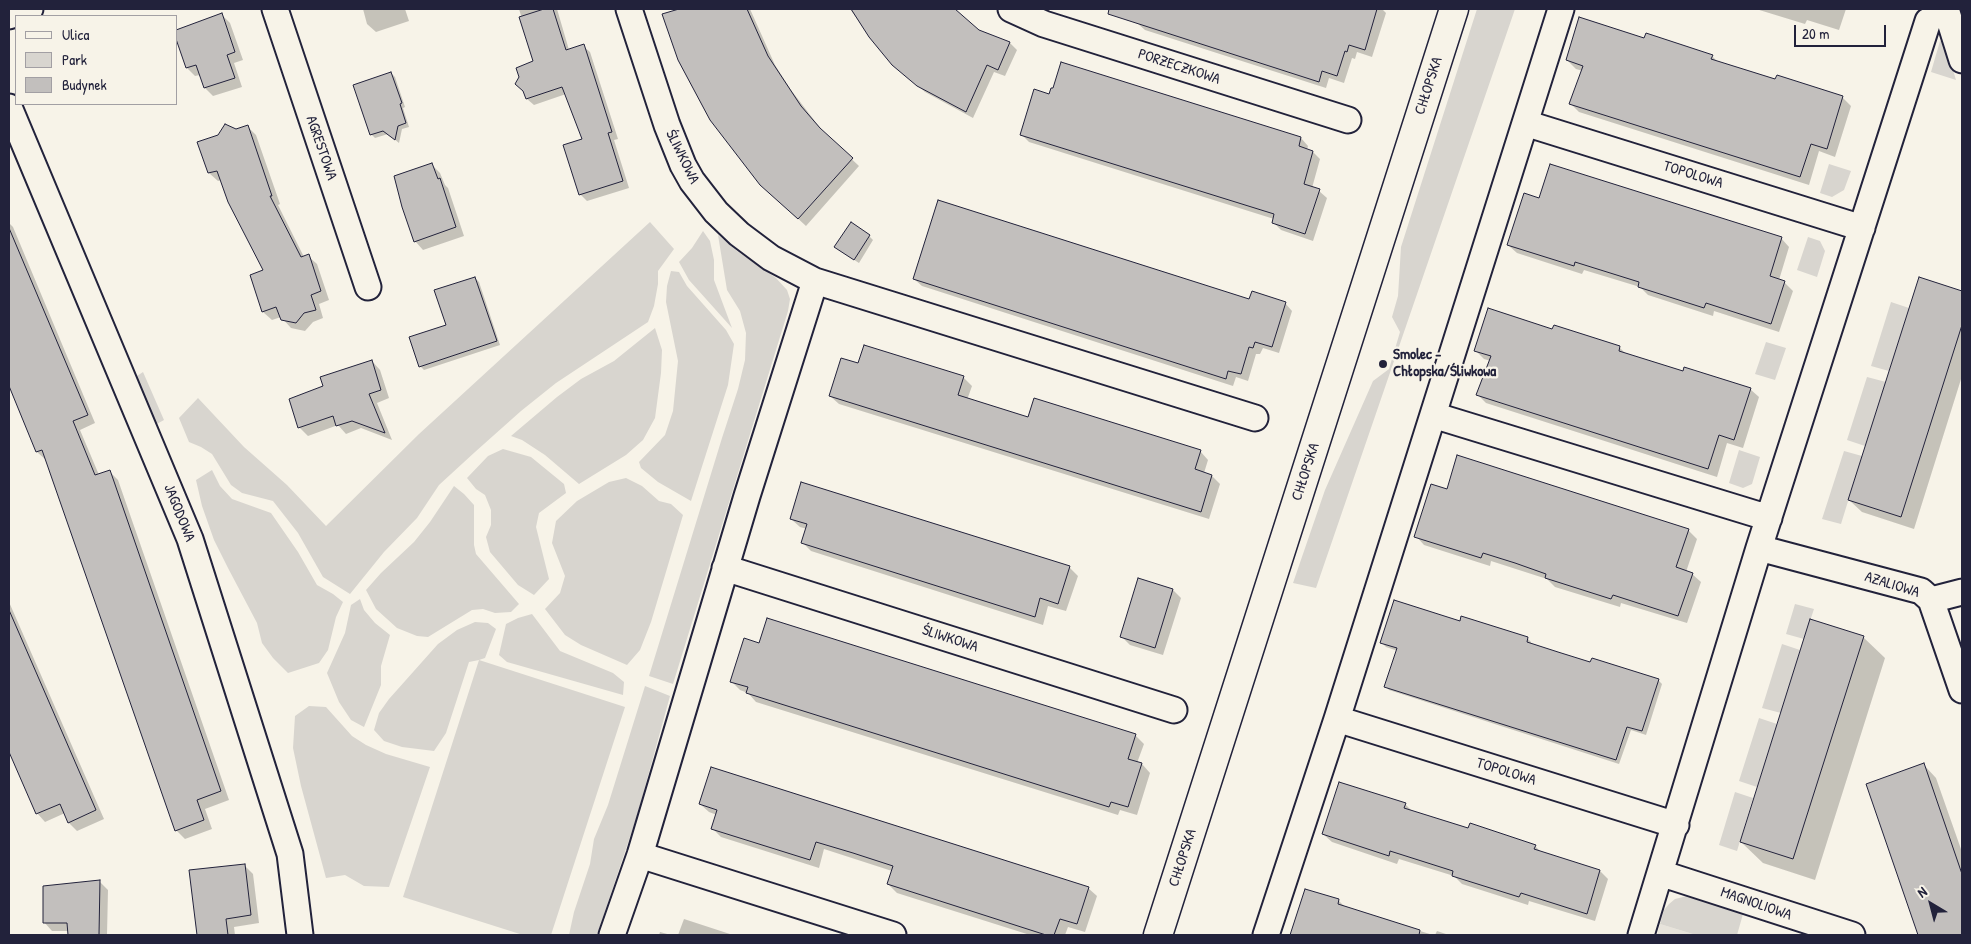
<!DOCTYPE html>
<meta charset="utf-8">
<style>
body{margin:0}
#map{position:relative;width:1971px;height:944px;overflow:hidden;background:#f7f3e8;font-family:"Patrick Hand",sans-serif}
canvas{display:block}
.frame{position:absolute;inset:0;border:10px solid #22223b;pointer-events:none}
.legend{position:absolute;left:15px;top:15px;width:162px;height:90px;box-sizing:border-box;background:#f7f3e8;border:1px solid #a29fa3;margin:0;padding:6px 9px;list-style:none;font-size:15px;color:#22223b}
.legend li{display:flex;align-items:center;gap:10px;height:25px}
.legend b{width:25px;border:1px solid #a29fa3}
.north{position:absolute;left:1906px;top:879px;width:50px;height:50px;-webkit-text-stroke:4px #f7f3e8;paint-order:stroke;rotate:323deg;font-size:14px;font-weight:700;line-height:20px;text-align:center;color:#22223b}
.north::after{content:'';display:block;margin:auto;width:18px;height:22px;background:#22223b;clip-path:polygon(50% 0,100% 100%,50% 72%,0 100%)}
.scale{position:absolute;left:1794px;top:25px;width:92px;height:22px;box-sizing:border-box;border:2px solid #22223b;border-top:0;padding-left:6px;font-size:15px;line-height:18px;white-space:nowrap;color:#22223b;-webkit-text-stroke:4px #f7f3e8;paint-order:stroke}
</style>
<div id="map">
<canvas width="1971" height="944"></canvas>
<div class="frame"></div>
<ul class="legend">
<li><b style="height:6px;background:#f7f3e8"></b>Ulica</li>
<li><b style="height:14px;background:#d8d5cf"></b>Park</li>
<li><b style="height:14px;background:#c2bfbd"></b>Budynek</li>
</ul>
<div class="north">N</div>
<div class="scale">20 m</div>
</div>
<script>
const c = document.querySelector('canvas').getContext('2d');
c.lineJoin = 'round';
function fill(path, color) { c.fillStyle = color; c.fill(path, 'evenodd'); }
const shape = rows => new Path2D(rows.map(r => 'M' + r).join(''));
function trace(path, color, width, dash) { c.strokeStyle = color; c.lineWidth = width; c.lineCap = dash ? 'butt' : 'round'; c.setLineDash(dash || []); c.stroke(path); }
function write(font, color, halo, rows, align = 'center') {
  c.font = font + ' "Patrick Hand",sans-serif'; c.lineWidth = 4.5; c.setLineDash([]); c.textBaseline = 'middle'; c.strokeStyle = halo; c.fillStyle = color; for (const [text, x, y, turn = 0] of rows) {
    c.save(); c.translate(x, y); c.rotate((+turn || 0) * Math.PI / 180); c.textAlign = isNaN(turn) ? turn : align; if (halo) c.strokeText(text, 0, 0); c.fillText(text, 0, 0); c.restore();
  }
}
const built = shape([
 [1660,924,1696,935,1657,935]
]);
const green = shape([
 [1477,9,1515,9,1316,588,1293,583,1325,490,1373,381,1389,369,1400,332,1392,317,1398,296,1401,247],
 [1944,40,1956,80,1931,72,1940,41],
 [1829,164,1851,171,1844,190,1832,197,1820,193],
 [650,222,674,249,658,271,658,284,654,306,648,322,556,383,521,411,475,452,439,485,417,518,384,552,350,594,323,577,298,533,273,501,242,493,231,485,212,454,201,447,189,442,179,418,198,398,244,447,287,485,326,526,419,434],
 [703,231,710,241,714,260,714,280,732,328,689,280,679,262,692,248],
 [718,235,737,251,776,278,787,290,790,299,788,311,673,684,649,676,722,438,738,389,745,360,746,333,740,311,727,290],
 [1808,237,1820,241,1825,251,1817,277,1797,270],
 [671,271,679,272,687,286,726,330,734,344,728,385,691,501,658,482,641,468,639,462,665,435,673,411,678,361,666,302,667,286],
 [1891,302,1909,308,1889,371,1871,366],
 [655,328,662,350,661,373,655,418,643,440,626,455,579,484,545,455,522,440,511,436,557,397,581,379,614,361],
 [1766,342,1786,348,1775,380,1755,374],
 [143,372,164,420,155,425,134,378],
 [1867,377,1886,382,1865,446,1847,440],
 [503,449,531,457,564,484,566,493,539,513,536,527,549,579,534,595,518,585,490,552,486,537,491,525,491,510,485,495,476,489,467,478,488,456],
 [1739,450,1760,457,1752,484,1743,488,1729,483],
 [1844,451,1862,456,1841,524,1822,519],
 [212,470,220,486,232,499,271,513,298,552,317,585,333,594,343,602,336,617,328,650,319,663,288,673,273,658,262,643,257,623,228,568,214,540,202,506,196,480],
 [626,478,642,486,659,501,671,504,683,515,651,622,640,650,627,665,581,645,565,635,545,609,560,593,565,576,552,543,556,521,577,501,609,482],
 [454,486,464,494,474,505,474,545,476,554,519,604,511,612,495,613,483,609,472,610,428,637,417,636,397,628,376,609,366,590,381,573,414,542,430,522],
 [360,599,364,610,375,623,390,635,381,666,381,685,364,727,351,720,339,702,327,673,345,633,351,605],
 [1795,604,1814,609,1804,639,1786,634],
 [532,614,560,651,613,673,624,682,623,695,507,662,499,655,506,624,518,618],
 [475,622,488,623,496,629,485,658,479,660,625,707,551,935,523,935,403,897,479,660,469,662,446,733,434,751,402,747,384,741,374,730,379,713,389,699,438,644,457,630],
 [1782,644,1800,650,1781,713,1762,708],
 [645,686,670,696,637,816,597,935,569,935,574,912,590,864,594,839,608,805],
 [309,706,326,707,352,736,366,745,386,754,430,767,389,887,364,886,345,875,326,878,301,786,293,748,295,716],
 [1759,718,1777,724,1757,787,1739,781],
 [1735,792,1753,798,1737,851,1719,845],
 [1687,896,1743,914,1737,935,1696,935,1660,924,1664,910,1669,904,1675,899]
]);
const shadow = shape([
 [363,9,405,9,409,21,376,32,367,24],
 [519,9,557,9,569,50,583,46,590,52,618,139,614,140,629,188,587,201,580,194,583,140,566,94,534,105,527,99,525,92,535,62],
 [683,9,750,9,775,65,791,90,824,133,859,166,806,226,769,192,664,15],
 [850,9,953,9,978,31,1010,43,1017,50,1005,76,994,72,973,118,925,92,899,70,870,37],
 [1142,9,1382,9,1386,13,1372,57,1357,52,1355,59,1352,58,1344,83,1329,78,1326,88,1145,30,1137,23],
 [1756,9,1846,9,1839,30,1807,20,1805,24],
 [222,15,230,23,243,60,234,63,242,87,213,96,205,88,200,75,195,76,187,68,176,35],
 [1712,56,1719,63,1743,70,1842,97,1851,106,1835,157,1819,151,1809,185,1579,112,1570,103,1583,71,1576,69,1567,60],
 [391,73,395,77,405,107,403,108,409,127,402,129,399,143,388,134,375,138,371,134],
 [1050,95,1301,138,1308,146,1307,150,1313,152,1320,159,1312,188,1319,191,1327,198,1313,241,1281,230,1273,222,1274,219,1029,142,1021,134],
 [247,126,256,135,280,204,278,205,304,257,308,256,317,264,329,300,319,304,323,318,313,322,305,331,291,328,281,317,272,320,263,312,251,276,265,271,222,180,218,181,209,173,236,130],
 [432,165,440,173,445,185,448,188,464,236,423,250,415,241],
 [9,223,13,227,95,423,80,430,99,475,110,472,118,480,229,800,205,809,212,829,185,839,176,830,46,460,37,452,9,383],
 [869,236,873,240,859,263,840,251],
 [1781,238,1789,247,1779,280,1784,282,1793,291,1779,332,1714,311,1713,316,1648,295,1640,287,1617,280,1584,270,1582,274,1517,253,1508,245],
 [475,278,479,282,500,345,424,370,420,366,447,325],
 [914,279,1285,303,1292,311,1279,353,1263,348,1260,354,1256,354,1248,381,1236,377,1233,386,922,286],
 [1920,279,1962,292,1962,376,1914,529,1862,512,1849,500],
 [1619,347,1627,355,1684,372,1750,389,1759,397,1743,448,1727,443,1717,477,1486,403,1478,395,1491,361,1484,359,1476,351],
 [372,361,380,370,389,398,377,403,392,440,361,428,346,434,338,425,308,436,299,427,325,387],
 [859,365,963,377,972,386,967,400,1029,418,1200,451,1208,460,1204,473,1212,476,1220,484,1209,519,839,404,830,396],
 [1448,491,1688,530,1697,539,1686,572,1692,574,1701,582,1687,623,1621,603,1620,607,1555,587,1547,579,1491,561,1490,566,1424,545,1416,536],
 [791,519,1069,567,1078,576,1066,611,1048,606,1043,625,811,551,803,543,807,529,800,527],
 [1173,590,1181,598,1163,655,1130,645,1121,636],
 [9,602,104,819,77,831,69,823,65,813,45,822,37,813,9,749],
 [1461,622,1527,638,1531,642,1531,644,1591,664,1658,680,1662,684,1646,735,1631,730,1619,764,1389,690,1385,686,1398,651,1386,647,1382,643],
 [1863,637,1885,658,1815,880,1763,863,1741,842],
 [732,682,1135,735,1144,744,1137,763,1142,764,1150,773,1137,815,1120,810,1118,815,756,702,748,693,740,690],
 [1924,765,1936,778,1962,852,1962,935,1920,935,1867,784],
 [700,804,1088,888,1097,896,1085,932,1068,927,1065,935,1030,935,897,893,888,884,892,871,824,849,819,868,721,837,712,828,717,815,709,812],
 [1405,804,1413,812,1469,829,1535,846,1542,853,1600,871,1608,879,1595,921,1529,901,1528,905,1462,884,1454,876,1399,859,1397,864,1332,842,1323,834],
 [245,866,253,874,259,923,234,927,235,935,198,935,190,871],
 [99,881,108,890,107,935,69,935,69,931,52,931,44,922],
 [1306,890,1338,900,1346,908,1433,935,1292,935],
 [684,919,733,935,678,935],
 [1437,931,1449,935,1435,935],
 [660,932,671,935,659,935]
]);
const building = shape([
 [544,9,553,9,566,50,584,44,612,132,608,133,623,181,579,195,563,145,582,139,562,87,526,99,523,91,515,84,519,77,516,68,533,61,519,17,544,9],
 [679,9,747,9,768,56,801,106,820,128,853,158,798,219,760,185,710,120,678,60,662,14,679,9],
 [851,9,955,9,979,30,1010,42,998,70,987,65,966,112,917,86,892,65,869,37,851,9],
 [1109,9,1377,9,1365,50,1349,45,1347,52,1345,51,1337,76,1322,71,1319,82,1108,14,1109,9],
 [222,13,235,52,227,55,235,78,204,88,196,65,186,68,176,39,176,30,222,13],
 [1579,17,1644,38,1646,33,1713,55,1711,59,1775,79,1777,75,1843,96,1827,149,1811,144,1800,177,1569,104,1583,66,1566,60,1579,17],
 [1061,62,1301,137,1299,146,1313,151,1304,184,1320,189,1305,234,1272,223,1274,214,1020,135,1034,89,1049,94,1051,88,1053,88,1061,62],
 [391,72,402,103,400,104,406,123,398,126,395,140,383,131,370,135,353,85,391,72],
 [225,124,236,129,248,125,272,196,270,196,301,257,309,254,321,291,311,295,316,310,304,313,296,323,281,320,276,307,262,312,250,275,263,270,228,202,217,171,208,173,197,142,218,135,225,124],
 [432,163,438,179,440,178,456,227,414,242,402,207,394,176,432,163],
 [1550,164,1782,237,1770,276,1785,281,1771,324,1706,303,1704,308,1638,287,1639,282,1575,262,1574,266,1507,245,1524,193,1539,198,1550,164],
 [938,200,1249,299,1252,291,1286,302,1272,347,1255,342,1253,348,1249,347,1241,374,1228,371,1226,379,913,279,938,200],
 [851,222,870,235,854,260,834,247,851,222],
 [9,228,88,415,73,421,95,475,110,470,221,791,197,800,204,820,175,831,42,450,36,452,9,386,9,228],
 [475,277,497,341,419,367,409,337,446,325,434,290,475,277],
 [1919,277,1962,291,1962,325,1901,517,1848,500,1919,277],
 [1488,308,1552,329,1554,325,1620,346,1619,351,1683,371,1684,367,1751,388,1734,440,1719,435,1708,469,1476,395,1491,356,1474,351,1488,308],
 [864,345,964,376,958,395,1028,417,1034,398,1201,450,1195,469,1212,475,1201,512,829,396,841,358,858,363,864,345],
 [372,360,381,390,369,394,385,433,352,421,336,426,333,416,298,428,289,399,323,386,320,377,372,360],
 [1457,455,1689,529,1676,567,1693,573,1678,616,1613,595,1611,599,1545,578,1546,574,1515,563,1483,553,1481,558,1414,537,1431,484,1447,489,1457,455],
 [801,482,1070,566,1058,604,1040,598,1035,617,801,543,807,524,790,519,801,482],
 [1138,578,1173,589,1155,648,1120,637,1138,578],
 [1394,600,1460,621,1461,616,1528,637,1527,642,1558,652,1590,662,1592,658,1659,679,1642,731,1627,727,1616,760,1384,687,1397,648,1380,643,1394,600],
 [9,610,96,810,68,823,60,804,36,814,9,752,9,610],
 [767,618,1136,734,1128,759,1142,763,1128,807,1111,802,1109,807,746,693,748,687,730,682,744,638,759,643,767,618],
 [1810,619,1864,636,1793,859,1740,842,1810,619],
 [1924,763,1962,874,1962,935,1918,935,1866,784,1924,763],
 [711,767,1089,887,1077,924,1060,919,1054,935,1046,935,887,884,893,866,853,853,816,842,810,860,711,829,717,810,699,804,711,767],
 [1339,782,1406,803,1404,808,1468,828,1470,823,1536,845,1534,849,1600,870,1587,914,1521,893,1519,897,1452,876,1453,871,1390,851,1389,856,1322,834,1339,782],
 [245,864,251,915,226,919,228,935,197,935,189,870,245,864],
 [100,880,99,935,68,935,67,923,43,923,43,886,100,880],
 [1305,889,1339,899,1338,904,1420,930,1419,935,1290,935,1305,889]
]);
const street = shape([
 [275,9,368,287],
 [629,9,667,125,683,165,692,181,716,212,739,234,771,258,815,281,1255,418],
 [1011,9,1044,24,1348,120],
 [1946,9,1962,60],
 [9,16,30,9],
 [9,107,190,539,290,854,300,935],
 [1525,123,1862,228],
 [1433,415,1769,518],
 [1759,548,1921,591,1931,600,1962,690],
 [725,568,1174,710],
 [1931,600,1962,592],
 [1337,719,1676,825],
 [640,855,893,935],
 [1660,873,1852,935],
 [612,935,640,855,747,496,815,281],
 [1266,935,1337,719,1561,9],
 [1641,935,1759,548,1928,21]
]);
const secondary = shape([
 [1158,935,1454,9]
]);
const markers = [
 [1383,364,5,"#22223b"]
];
const streetNames = [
 ["PORZECZKOWA",1179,67,18],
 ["CHŁOPSKA",1429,86,-72],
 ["AGRESTOWA",321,148,71],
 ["ŚLIWKOWA",682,157,64],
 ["TOPOLOWA",1693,175,17],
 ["CHŁOPSKA",1306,472,-72],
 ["JAGODOWA",179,513,68],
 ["AZALIOWA",1892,585,17],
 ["ŚLIWKOWA",950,639,18],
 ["TOPOLOWA",1506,772,17],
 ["CHŁOPSKA",1183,858,-72],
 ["MAGNOLIOWA",1756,904,19]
];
const poiNames = [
 ["Smolec -",1393,355],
 ["Chłopska/Śliwkowa",1393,372]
];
fill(built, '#e7e3db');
fill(green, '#d8d5cf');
fill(shadow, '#0003');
fill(building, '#c2bfbd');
trace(building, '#22223b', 1);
trace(street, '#22223b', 29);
trace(secondary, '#22223b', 31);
trace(street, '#f7f3e8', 25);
trace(secondary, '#f7f3e8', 28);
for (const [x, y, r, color] of markers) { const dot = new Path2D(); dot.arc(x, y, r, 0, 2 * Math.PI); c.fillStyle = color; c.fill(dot); trace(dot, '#f7f3e8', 2); }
write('15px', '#22223b', '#f7f3e8', streetNames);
write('bold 15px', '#22223b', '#f7f3e8', poiNames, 'left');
</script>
